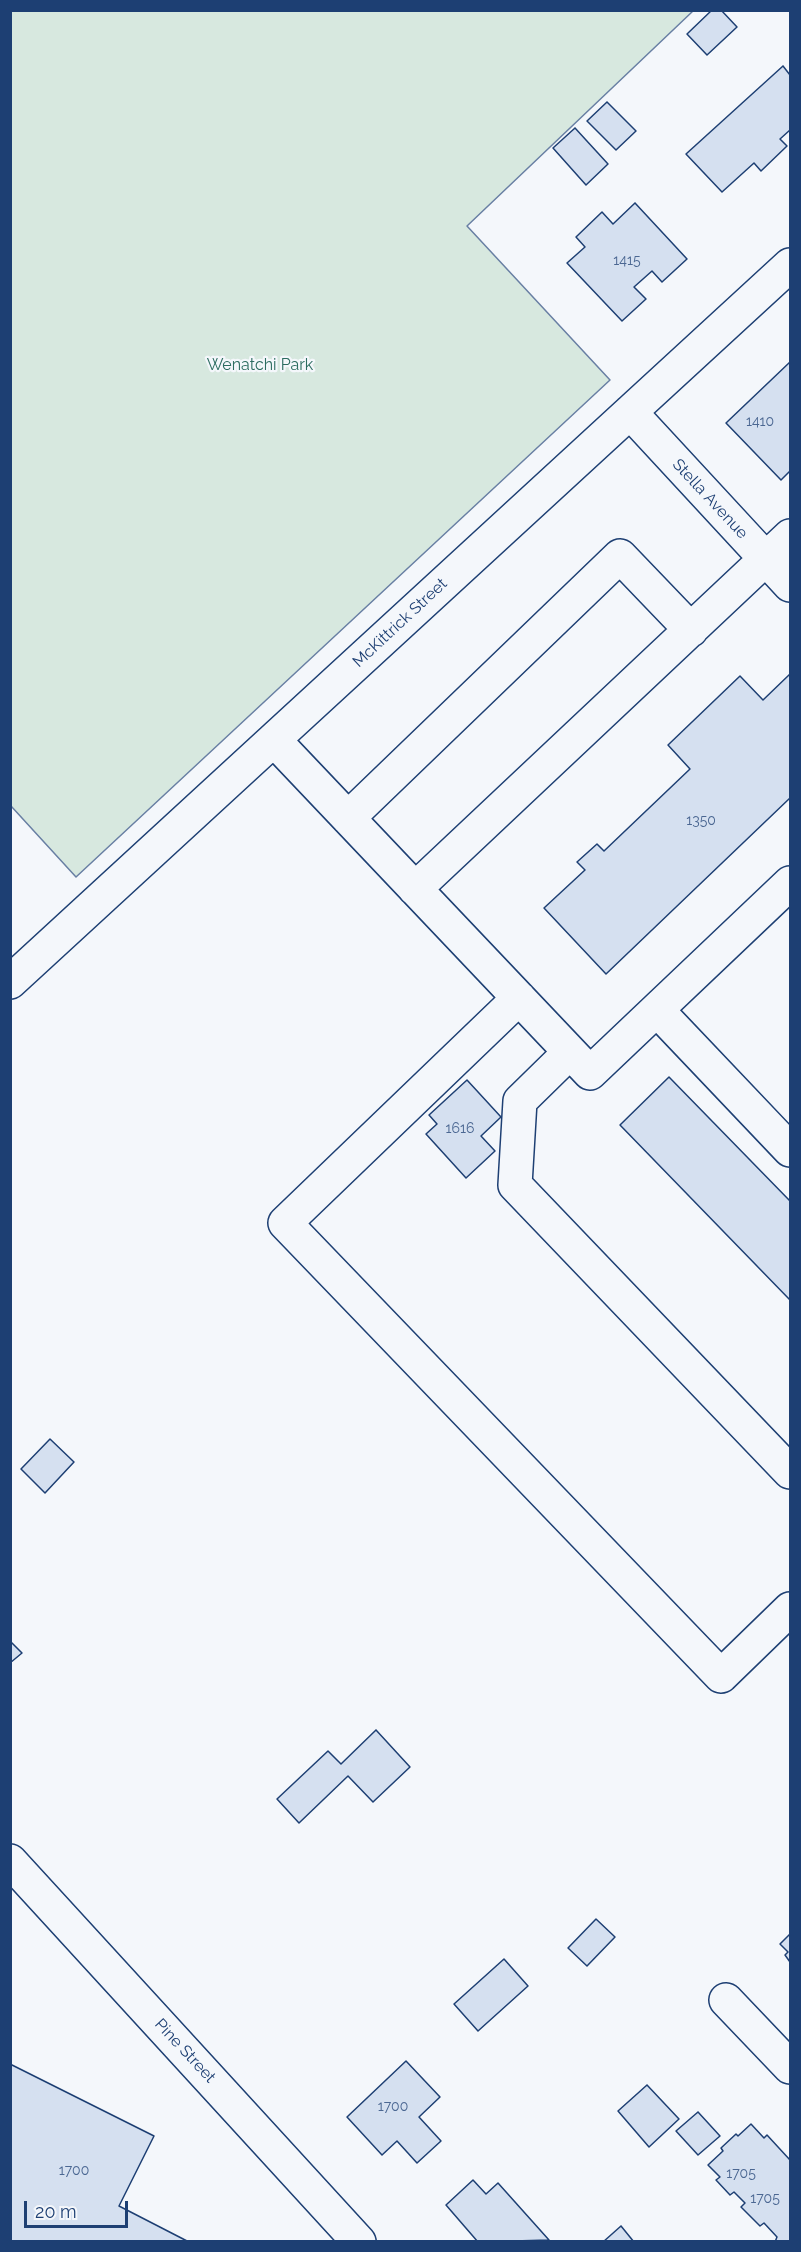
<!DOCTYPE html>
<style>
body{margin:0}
#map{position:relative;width:801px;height:2252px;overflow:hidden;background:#f4f7fb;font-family:Raleway,sans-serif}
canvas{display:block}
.frame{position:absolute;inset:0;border:12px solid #1d3f73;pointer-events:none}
.scale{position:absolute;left:24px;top:2201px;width:104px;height:27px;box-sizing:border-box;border:3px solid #1d3f73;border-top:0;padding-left:8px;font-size:18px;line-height:21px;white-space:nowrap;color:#1d3f73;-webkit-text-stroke:4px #f4f7fb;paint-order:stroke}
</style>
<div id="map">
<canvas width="801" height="2252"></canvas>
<div class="frame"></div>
<div class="scale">20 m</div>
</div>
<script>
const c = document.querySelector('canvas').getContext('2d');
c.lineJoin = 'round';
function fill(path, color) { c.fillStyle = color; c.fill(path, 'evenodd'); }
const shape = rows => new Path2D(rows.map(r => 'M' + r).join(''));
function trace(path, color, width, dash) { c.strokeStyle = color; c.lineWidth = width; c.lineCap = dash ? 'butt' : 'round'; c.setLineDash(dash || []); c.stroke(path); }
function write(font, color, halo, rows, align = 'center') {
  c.font = font + ' Raleway,sans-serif'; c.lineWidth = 4.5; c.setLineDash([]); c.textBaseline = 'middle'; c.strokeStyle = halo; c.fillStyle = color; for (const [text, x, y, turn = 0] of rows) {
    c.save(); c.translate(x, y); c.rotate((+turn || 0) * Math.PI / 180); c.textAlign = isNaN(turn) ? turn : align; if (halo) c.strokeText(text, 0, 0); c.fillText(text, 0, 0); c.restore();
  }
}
const green = shape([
 [11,10,693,11,467,226,610,380,76,877,11,806,11,10]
]);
const building = shape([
 [712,10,721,10,737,27,707,55,687,34,712,10],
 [783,66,790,75,790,130,780,139,787,146,761,171,754,163,722,192,686,154,783,66],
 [607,102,636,131,616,150,587,121,607,102],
 [575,128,608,164,586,185,553,148,575,128],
 [635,203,687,259,662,282,652,271,634,287,646,299,622,321,567,263,585,247,576,237,602,212,613,224,635,203],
 [790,362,790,471,781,480,726,423,790,362],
 [790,674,790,798,606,974,544,908,585,870,577,862,597,844,604,851,690,769,668,745,740,676,763,700,790,674],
 [669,1077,790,1201,790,1300,620,1125,669,1077],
 [467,1080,501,1117,481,1136,495,1151,466,1178,426,1134,437,1124,429,1115,467,1080],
 [50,1439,74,1462,45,1493,21,1469,50,1439],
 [10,1641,22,1653,10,1663,10,1641],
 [376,1730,410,1767,373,1802,348,1776,299,1823,277,1799,328,1751,341,1764,376,1730],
 [596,1919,615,1937,587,1966,568,1948,596,1919],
 [790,1934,790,1962,785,1955,788,1952,780,1944,790,1934],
 [504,1959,528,1986,478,2031,454,2004,504,1959],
 [406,2061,440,2097,419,2117,441,2141,417,2163,397,2141,382,2155,347,2117,406,2061],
 [10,2064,154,2136,119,2206,189,2242,10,2242,10,2064],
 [647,2085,679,2119,649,2147,618,2111,647,2085],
 [698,2112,720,2136,698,2155,676,2131,698,2112],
 [751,2124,764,2138,767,2135,790,2160,790,2242,775,2242,777,2237,764,2223,760,2226,741,2207,745,2203,734,2192,730,2195,716,2180,720,2177,708,2165,723,2151,721,2148,736,2134,738,2136,751,2124],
 [473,2180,486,2194,498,2183,549,2240,478,2242,446,2205,473,2180],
 [621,2226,634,2242,603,2242,621,2226]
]);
const minor = shape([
 [630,412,790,585],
 [274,740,590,1073,790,883],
 [348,818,620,556,691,630],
 [415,889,790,536],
 [10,982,790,265],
 [519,998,285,1223,721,1676,790,1609],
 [657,1010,790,1150],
 [570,1052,520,1101,515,1185,790,1472],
 [10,1861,359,2242],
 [726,2000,790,2067]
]);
const numberNames = [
 ["1415",627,261],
 ["1410",760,422],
 ["1350",701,821],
 ["1616",460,1129],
 ["1700",393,2107],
 ["1700",74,2171],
 ["1705",741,2174],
 ["1705",765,2199]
];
const parkNames = [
 ["Wenatchi Park",260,365]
];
const streetNames = [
 ["Stella Avenue",710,499,47],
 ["McKittrick Street",400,623,-43],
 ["Pine Street",185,2051,47]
];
fill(green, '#d7e8df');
trace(green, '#687fa3', 1.5);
fill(building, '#d5e0f0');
trace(building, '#1d3f73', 1.5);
trace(minor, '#1d3f73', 36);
trace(minor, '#f4f7fb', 33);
write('14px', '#4b6792', null, numberNames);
write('16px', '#2c6c60', '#f4f7fb', parkNames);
write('16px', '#1d3f73', '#f4f7fb', streetNames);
</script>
